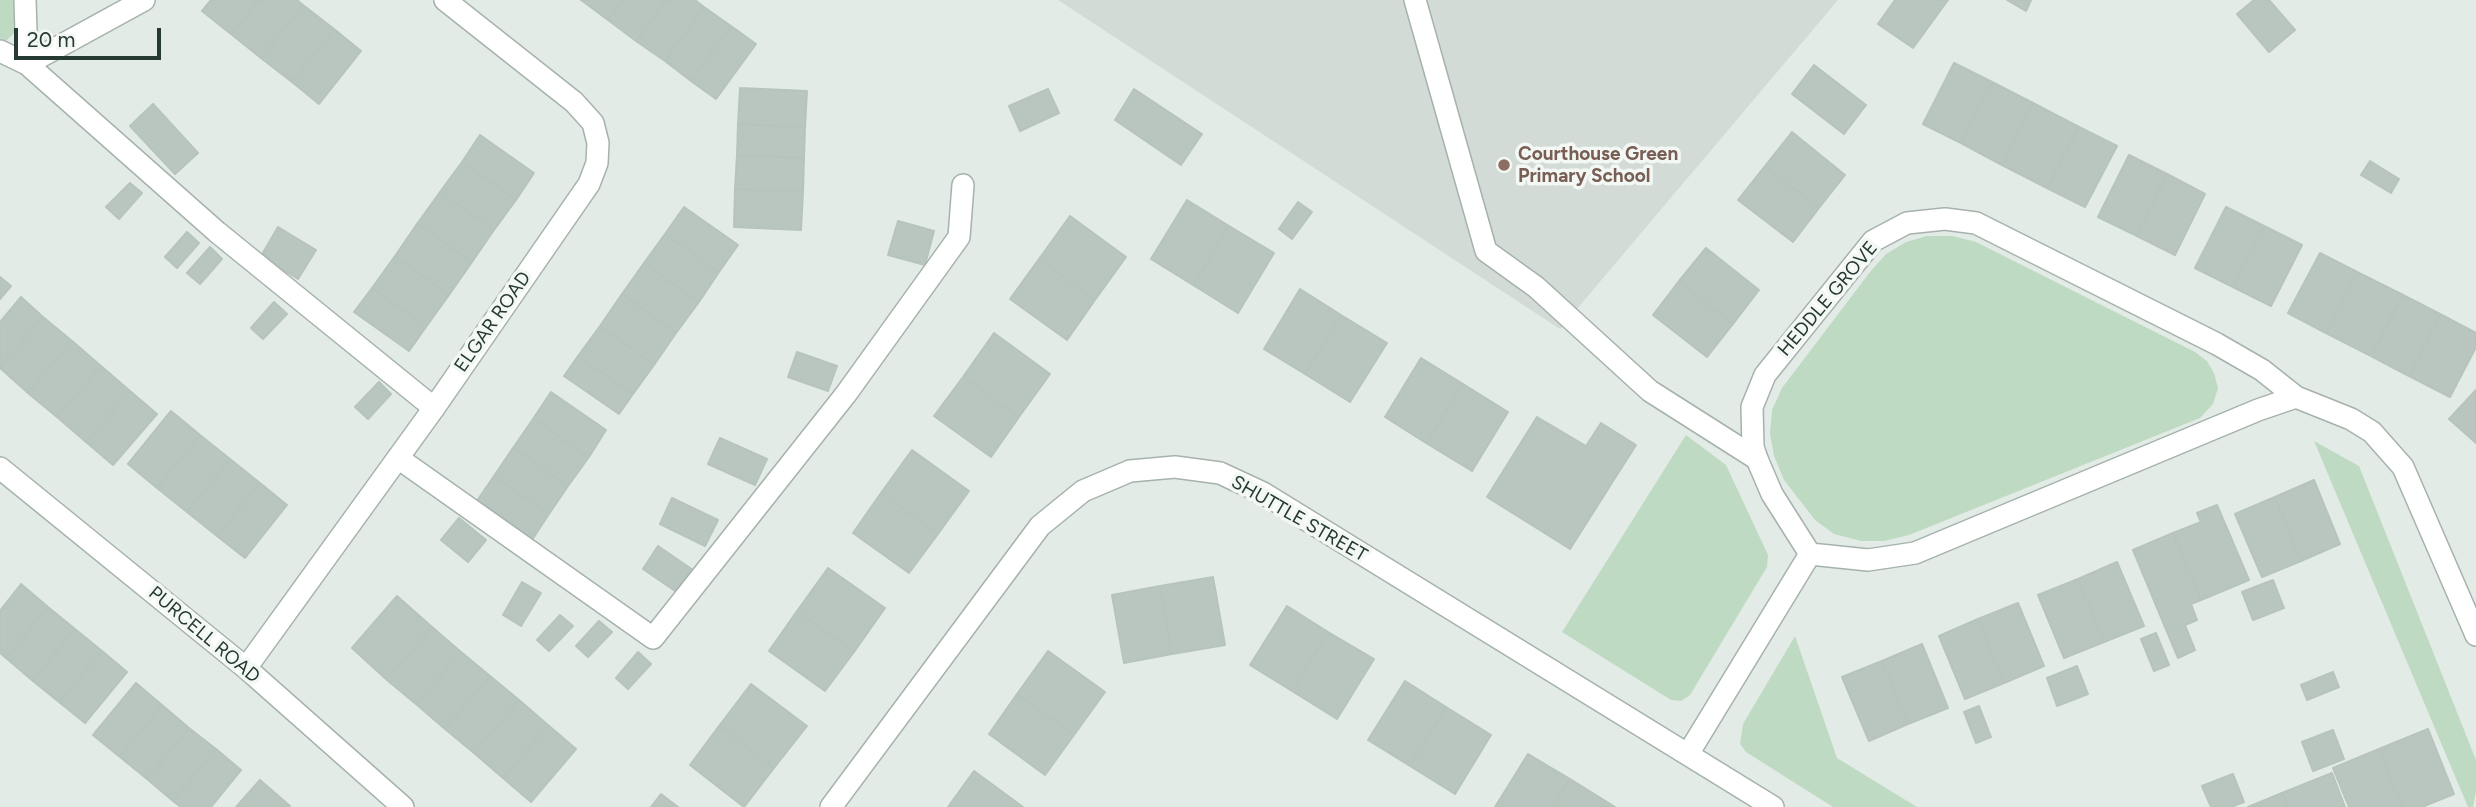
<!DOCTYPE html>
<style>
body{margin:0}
#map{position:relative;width:2476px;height:807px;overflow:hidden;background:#e3ebe6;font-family:Figtree,sans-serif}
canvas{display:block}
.scale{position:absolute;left:14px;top:28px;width:147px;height:32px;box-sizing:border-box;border:4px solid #253a31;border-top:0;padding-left:9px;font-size:21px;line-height:24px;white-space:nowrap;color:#253a31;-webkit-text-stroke:5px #f3f8f5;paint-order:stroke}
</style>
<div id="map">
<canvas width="2476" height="807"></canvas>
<div class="scale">20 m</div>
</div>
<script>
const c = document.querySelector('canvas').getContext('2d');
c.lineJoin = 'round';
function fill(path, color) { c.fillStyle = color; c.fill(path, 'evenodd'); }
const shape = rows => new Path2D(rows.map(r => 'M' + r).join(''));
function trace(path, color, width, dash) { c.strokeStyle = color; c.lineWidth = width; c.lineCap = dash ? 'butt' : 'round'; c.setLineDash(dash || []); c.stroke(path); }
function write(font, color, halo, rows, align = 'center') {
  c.font = font + ' Figtree,sans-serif'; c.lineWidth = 7; c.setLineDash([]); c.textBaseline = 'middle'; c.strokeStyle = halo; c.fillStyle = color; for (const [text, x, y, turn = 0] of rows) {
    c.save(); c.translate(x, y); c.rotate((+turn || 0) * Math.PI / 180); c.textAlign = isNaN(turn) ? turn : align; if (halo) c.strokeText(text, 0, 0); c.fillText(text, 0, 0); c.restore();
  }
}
const built = shape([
 [1058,0,1838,0,1560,329]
]);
const green = shape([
 [0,0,17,0,18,29,6,41,0,38],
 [1927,236,1953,236,1976,242,2195,352,2207,361,2214,373,2218,388,2213,404,2200,418,1909,535,1884,541,1861,541,1834,534,1815,520,1784,480,1774,456,1770,434,1772,410,1782,388,1870,272,1886,254,1906,242],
 [1686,435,1726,465,1768,555,1767,567,1690,695,1681,701,1671,700,1562,632],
 [2314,441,2359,466,2476,760,2476,792,2473,807,2468,807],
 [1795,636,1837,758,1917,807,1833,807,1746,752,1740,744,1743,724]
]);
const building = shape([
 [211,0,259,0,231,34,202,11,211,0],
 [259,0,297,0,303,5,261,58,231,34,259,0],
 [581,0,623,0,608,20,581,0],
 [623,0,666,0,636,41,608,20,623,0],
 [666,0,695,0,704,7,665,61,636,41,666,0],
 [1895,0,1948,0,1913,48,1878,24,1895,0],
 [2007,0,2031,0,2026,11,2007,0],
 [2254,0,2269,0,2295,30,2269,52,2237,14,2254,0],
 [303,5,334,29,292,82,261,58,303,5],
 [704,7,731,26,691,81,665,61,704,7],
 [731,26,756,44,716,99,691,81,731,26],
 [334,29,361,51,319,104,292,82,334,29],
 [1954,63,1992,82,1961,143,1923,124,1954,63],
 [1814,65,1866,105,1844,134,1792,94,1814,65],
 [1992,82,2033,103,2002,165,1961,143,1992,82],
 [740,88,807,91,805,127,738,124,740,88],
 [1048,89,1059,113,1020,131,1009,106,1048,89],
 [1134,89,1202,134,1181,165,1115,120,1134,89],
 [2033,103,2079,127,2047,188,2002,165,2033,103],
 [153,104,198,153,175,174,130,126,153,104],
 [738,124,805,127,804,158,737,155,738,124],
 [2079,127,2117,146,2085,207,2047,188,2079,127],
 [1792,132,1845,175,1819,208,1765,166,1792,132],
 [480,135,534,173,516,200,462,162,480,135],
 [737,155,804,158,803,192,735,189,737,155],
 [2129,155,2167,174,2137,236,2098,217,2129,155],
 [2370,161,2399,179,2391,193,2361,175,2370,161],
 [462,162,516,200,494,230,440,192,462,162],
 [1765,166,1819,208,1793,242,1738,200,1765,166],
 [2167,174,2205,194,2175,255,2137,236,2167,174],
 [130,183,142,193,119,219,106,207,130,183],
 [735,189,803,192,801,230,734,227,735,189],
 [440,192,494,230,472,262,417,224,440,192],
 [1187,200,1229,226,1193,285,1151,259,1187,200],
 [1298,202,1312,212,1292,239,1279,229,1298,202],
 [684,207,738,245,719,272,665,234,684,207],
 [2226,207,2264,226,2233,287,2195,268,2226,207],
 [1070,216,1126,257,1095,300,1039,259,1070,216],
 [898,221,934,231,925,265,888,255,898,221],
 [417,224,472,262,449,295,395,256,417,224],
 [1229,226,1274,253,1238,313,1193,285,1229,226],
 [2264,226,2302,245,2271,306,2233,287,2264,226],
 [278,227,316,250,298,279,261,256,278,227],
 [187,232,199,243,177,268,165,257,187,232],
 [665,234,719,272,699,302,644,263,665,234],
 [210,247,222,259,200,284,187,273,210,247],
 [1706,248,1759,290,1733,324,1679,281,1706,248],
 [2320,253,2357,272,2326,333,2288,313,2320,253],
 [395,256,449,295,426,327,372,288,395,256],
 [1039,259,1095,300,1067,340,1010,299,1039,259],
 [644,263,699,302,676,333,622,294,644,263],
 [2357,272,2403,295,2371,356,2326,333,2357,272],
 [0,277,11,286,0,299,0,277],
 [1679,281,1733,324,1707,357,1653,315,1679,281],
 [372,288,426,327,409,351,354,312,372,288],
 [1300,289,1341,315,1305,374,1264,349,1300,289],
 [622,294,676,333,654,365,600,326,622,294],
 [2403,295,2440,314,2409,376,2371,356,2403,295],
 [21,297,43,317,0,368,0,322,21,297],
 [274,302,287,314,263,339,251,328,274,302],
 [2440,314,2476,333,2476,347,2450,397,2409,376,2440,314],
 [1341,315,1387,343,1350,402,1305,374,1341,315],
 [43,317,72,341,28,393,0,368,43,317],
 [600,326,654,365,633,394,578,356,600,326],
 [994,333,1050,374,1019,417,963,377,994,333],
 [72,341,101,366,57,417,28,393,72,341],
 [797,352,837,366,828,391,788,377,797,352],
 [578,356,633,394,619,414,564,376,578,356],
 [1421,358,1463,384,1426,443,1385,417,1421,358],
 [101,366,130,391,86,442,57,417,101,366],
 [963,377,1019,417,991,457,934,416,963,377],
 [379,382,391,394,368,419,355,407,379,382],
 [1463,384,1508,412,1472,471,1426,443,1463,384],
 [2476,390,2476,443,2449,419,2476,390],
 [130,391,157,414,113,465,86,442,130,391],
 [551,392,606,430,589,457,533,419,551,392],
 [171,411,200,435,157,488,128,464,171,411],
 [1537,417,1586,446,1601,423,1636,445,1570,549,1487,497,1537,417],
 [533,419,589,457,568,486,513,448,533,419],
 [200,435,230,459,187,512,157,488,200,435],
 [720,438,767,459,755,485,708,464,720,438],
 [513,448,568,486,549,514,494,476,513,448],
 [912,450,969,491,938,534,881,493,912,450],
 [230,459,260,483,217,536,187,512,230,459],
 [494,476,549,514,528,546,472,508,494,476],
 [2314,480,2340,544,2301,561,2275,497,2314,480],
 [260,483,287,505,245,558,217,536,260,483],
 [881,493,938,534,909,573,853,533,881,493],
 [2275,497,2301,561,2262,577,2235,514,2275,497],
 [672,498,718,520,705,546,660,524,672,498],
 [2217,505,2249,580,2201,600,2173,533,2201,522,2197,513,2217,505],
 [459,518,486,540,468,562,441,540,459,518],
 [2173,533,2201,600,2191,604,2197,620,2185,625,2195,650,2178,658,2133,550,2173,533],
 [658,546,693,570,678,593,643,569,658,546],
 [2117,562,2144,626,2104,642,2078,579,2117,562],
 [828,568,885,608,854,652,797,611,828,568],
 [1213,577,1225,645,1172,654,1160,586,1213,577],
 [2078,579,2104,642,2064,658,2038,595,2078,579],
 [2273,580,2284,608,2253,620,2242,592,2273,580],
 [522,582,541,593,521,626,503,615,522,582],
 [21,584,48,607,6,658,0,653,0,611,21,584],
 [1160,586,1172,654,1124,663,1112,595,1160,586],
 [397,596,432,627,387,680,352,648,397,596],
 [2018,603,2044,666,2004,683,1978,619,2018,603],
 [1287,606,1328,632,1292,691,1250,665,1287,606],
 [48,607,75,629,33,681,6,658,48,607],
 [797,611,854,652,825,691,769,651,797,611],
 [560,615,573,626,549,651,537,640,560,615],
 [1978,619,2004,683,1965,699,1939,636,1978,619],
 [599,621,612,632,588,657,576,646,599,621],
 [432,627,461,652,416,704,387,680,432,627],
 [75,629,102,651,59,702,33,681,75,629],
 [1328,632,1374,659,1337,719,1292,691,1328,632],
 [2156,633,2169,665,2154,671,2141,639,2156,633],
 [1922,644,1948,708,1908,724,1882,661,1922,644],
 [102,651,127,672,85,723,59,702,102,651],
 [1048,651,1105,692,1074,735,1017,694,1048,651],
 [461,652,490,676,445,729,416,704,461,652],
 [638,652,651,664,628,689,616,678,638,652],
 [1882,661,1908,724,1869,741,1842,677,1882,661],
 [2077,666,2088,694,2057,706,2047,678,2077,666],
 [2333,672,2339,687,2307,700,2301,685,2333,672],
 [490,676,519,700,474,753,445,729,490,676],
 [1405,681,1446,707,1410,766,1368,740,1405,681],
 [136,683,162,705,120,757,93,735,136,683],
 [751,684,807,726,774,768,719,726,751,684],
 [1017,694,1074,735,1045,775,989,734,1017,694],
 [519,700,548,725,503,778,474,753,519,700],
 [162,705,189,728,147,779,120,757,162,705],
 [1979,706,1991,737,1976,743,1964,712,1979,706],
 [1446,707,1491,735,1455,794,1410,766,1446,707],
 [548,725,576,749,531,802,503,778,548,725],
 [719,726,774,768,744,807,690,765,719,726],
 [189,728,216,749,173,801,147,779,189,728],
 [2428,729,2454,794,2422,807,2402,807,2379,749,2428,729],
 [2333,730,2344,759,2313,771,2302,742,2333,730],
 [216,749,241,770,211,807,181,807,173,801,216,749],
 [2379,749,2402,807,2349,807,2333,768,2379,749],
 [1528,754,1570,779,1552,807,1495,807,1528,754],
 [974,771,1023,807,948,807,974,771],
 [2332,773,2345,807,2288,807,2282,793,2332,773],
 [2233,774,2244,802,2231,807,2211,807,2202,786,2233,774],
 [1570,779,1615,807,1552,807,1570,779],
 [260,780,290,806,289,807,236,807,260,780],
 [2282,793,2288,807,2248,807,2282,793],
 [661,794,678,807,651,807,661,794]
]);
const lane = shape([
 [25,0,27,64,217,232,434,408],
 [1415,0,1486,251,1536,287,1650,391,1757,459],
 [0,51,27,64,144,0],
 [398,458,653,638,846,394,959,237,963,185]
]);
const street = shape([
 [2296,397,2351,419,2372,432,2403,467,2476,635],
 [0,468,246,668,403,807],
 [246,668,434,408,589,184,597,163,598,143,593,123,574,102,445,0],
 [1688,754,1810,554,1868,560,1915,553,2258,410,2296,397,2262,370,2217,344,1976,223,1945,219,1907,223,1873,241,1765,375,1752,407,1753,447,1757,459,1772,494,1810,554],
 [831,807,1040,526,1083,491,1130,471,1175,467,1220,473,1263,493,1773,807]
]);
const markers = [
 [1504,165,7,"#8d6e63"]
];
const educationNames = [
 ["Courthouse Green",1518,154],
 ["Primary School",1518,176]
];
const streetNames = [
 ["HEDDLE GROVE",1828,299,-50],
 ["ELGAR ROAD",493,322,-55],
 ["SHUTTLE STREET",1299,519,30],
 ["PURCELL ROAD",204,635,40]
];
fill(built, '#d2dbd5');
fill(green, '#bfdac2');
fill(building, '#b9c6bf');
trace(building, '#b6c4bc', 2);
trace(lane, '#a6b2ac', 24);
trace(street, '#a6b2ac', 24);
trace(lane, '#fff', 21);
trace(street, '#fff', 21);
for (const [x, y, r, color] of markers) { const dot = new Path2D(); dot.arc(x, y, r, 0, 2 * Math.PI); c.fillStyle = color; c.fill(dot); trace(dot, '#f3f8f5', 2.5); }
write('bold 19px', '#785e54', '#f3f8f5', educationNames, 'left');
write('19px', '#253a31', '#f3f8f5', streetNames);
</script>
